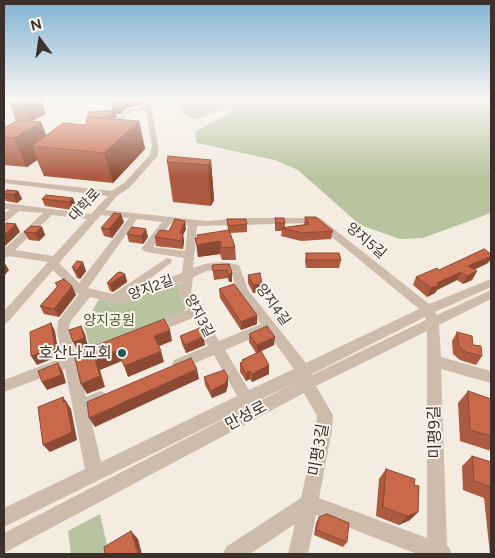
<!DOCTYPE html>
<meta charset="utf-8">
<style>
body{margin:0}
#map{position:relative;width:495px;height:558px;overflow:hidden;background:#f4ebe1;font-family:Figtree,sans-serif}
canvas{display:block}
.frame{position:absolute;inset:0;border:5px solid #3b302b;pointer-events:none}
.north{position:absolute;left:15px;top:15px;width:50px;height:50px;-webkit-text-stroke:4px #fbf5ee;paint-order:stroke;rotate:346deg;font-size:14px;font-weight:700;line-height:20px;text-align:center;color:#3b302b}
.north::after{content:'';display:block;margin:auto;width:18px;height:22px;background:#3b302b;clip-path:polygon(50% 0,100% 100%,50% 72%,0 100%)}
</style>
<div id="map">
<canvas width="495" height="558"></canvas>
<div class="frame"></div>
<div class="north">N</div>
</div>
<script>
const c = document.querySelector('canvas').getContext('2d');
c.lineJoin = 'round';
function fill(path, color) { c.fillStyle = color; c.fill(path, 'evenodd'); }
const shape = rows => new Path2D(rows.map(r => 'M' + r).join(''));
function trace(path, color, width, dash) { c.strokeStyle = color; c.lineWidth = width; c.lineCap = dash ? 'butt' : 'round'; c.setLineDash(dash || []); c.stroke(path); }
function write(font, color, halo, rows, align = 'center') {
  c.font = font + ' Figtree,"Noto Sans KR",sans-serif'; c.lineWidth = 4; c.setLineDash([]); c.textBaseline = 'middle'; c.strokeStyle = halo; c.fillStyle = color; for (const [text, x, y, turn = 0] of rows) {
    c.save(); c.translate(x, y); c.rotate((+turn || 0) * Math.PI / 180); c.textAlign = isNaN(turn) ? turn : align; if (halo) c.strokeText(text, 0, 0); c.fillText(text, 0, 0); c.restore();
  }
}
const green = shape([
 [179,99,491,99,491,213,423,238,400,239,360,225,298,170,275,160,197,143,195,132,229,113,229,109,196,119,186,116,177,106],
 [181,283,179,292,186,309,182,313,90,348,84,325,99,299,119,303,172,284],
 [100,514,109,554,71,554,68,531]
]);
const minor = shape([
 [144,99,150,99,158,146,158,155,130,187,117,196,105,210,207,221,245,218,320,218,429,304,491,279,491,287,435,312,437,315,491,290,491,299,439,325,441,357,491,371,491,383,441,369,447,546,449,547,452,554,417,554,316,515,308,554,288,554,295,524,250,554,223,554,226,547,301,498,316,430,317,416,304,393,4,553,4,533,251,405,4,527,4,508,85,469,65,369,4,392,4,380,62,358,57,330,58,321,79,294,76,293,53,270,8,322,4,324,4,311,48,262,9,256,4,258,4,249,43,213,19,211,7,221,4,222,4,214,10,209,4,209,4,203,91,214,108,196,4,183,4,179,112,191,124,183,150,155,152,146,146,110,131,112,111,129,106,128,127,110,145,107,144,99],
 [52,215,87,219,53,256,15,250,52,215],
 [101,215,129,218,79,283,59,263,101,215],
 [137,219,162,222,141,249,146,252,184,258,182,273,133,291,171,263,172,261,171,259,167,258,113,294,88,288,137,219],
 [171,223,188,225,185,251,153,247,171,223],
 [315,223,419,309,306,363,248,290,239,265,222,262,205,264,193,268,197,226,315,223],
 [222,270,231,271,237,291,261,324,219,341,191,294,193,277,207,271,222,270],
 [181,282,179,294,188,310,148,325,147,329,148,333,153,334,193,318,208,346,174,360,172,364,174,368,179,370,214,355,237,396,101,462,89,411,105,403,108,398,105,393,100,391,86,397,78,364,94,358,96,354,94,350,89,348,75,353,69,330,70,322,90,297,114,303,128,302,181,282],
 [425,317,426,320,312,375,312,374,425,317],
 [427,331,427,538,319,498,332,430,333,415,316,386,427,331],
 [267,332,294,369,249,390,225,350,267,332],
 [299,381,252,405,253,403,299,381]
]);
const wall = shape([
 [16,99,41,99,46,114,32,121,41,122,46,136,86,125,112,111,112,108,143,104,127,108,120,114,116,114,117,117,114,119,139,121,145,149,113,183,44,176,37,160,27,167,4,165,4,128,16,121,9,102],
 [211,160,214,200,211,206,173,202,167,162],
 [18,191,22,199,17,203,6,201,4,196,4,193],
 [73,198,76,206,72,210,45,206,42,199],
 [305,217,333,231,331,239,301,241,281,236,282,231,275,231,275,218,285,223,285,227,304,225],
 [227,219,247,224,247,232,230,233,235,247,236,260,222,260,220,254,198,257,195,238,228,231],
 [124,222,112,238,104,236,101,228],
 [42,227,45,235,39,241,29,240,24,232],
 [132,227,148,237,143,244,129,242,127,234],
 [186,229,183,235,184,241,183,249,156,246,155,237,169,231],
 [306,253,341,260,339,268,306,268,305,262],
 [488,263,474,270,477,271,472,280,463,284,457,280,437,290,435,293,427,297,413,285,416,277,439,270],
 [229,264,232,273,232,282,229,282,228,278,214,280,212,265],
 [72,267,86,271,80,279,77,278],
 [125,274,127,282,113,292,110,291,107,283],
 [248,275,261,292,253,293,248,283],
 [55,283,72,286,76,295,59,317,44,314,40,306,57,287],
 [219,289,257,324,241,330,220,298],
 [457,332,473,345,482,356,476,365,460,360,453,354,452,341],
 [249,334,274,345,261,351,269,374,252,382,250,379,246,381,240,372,240,363,242,362,242,360,256,353,249,342],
 [180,336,205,345,186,353,182,344],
 [204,377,228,377,228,385,226,392,212,398,205,385],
 [468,391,491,399,491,451,460,441,458,403],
 [472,456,491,462,491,554,490,554,484,498,463,490,462,466],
 [386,469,414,485,418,512,410,520,399,525,376,516,379,479],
 [319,517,347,542,343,547,314,535,316,523]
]);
const shadedWall = shape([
 [33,99,41,99,46,114,29,122,22,104],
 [138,99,142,99,143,104,127,108,120,114,119,108,125,102],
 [115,110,117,117,108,124,95,122],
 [139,121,145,149,113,183,104,153],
 [41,122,51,148,32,146,37,160,27,167,14,138],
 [211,160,214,200,211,206,208,165],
 [18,191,22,199,17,203,14,195],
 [73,198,76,206,72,210,69,202],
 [121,214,124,222,112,238,109,229],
 [185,221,186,229,183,235,184,241,183,249,180,233],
 [16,224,20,232,4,247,4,235],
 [42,227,45,235,39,241,35,233],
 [146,229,148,237,143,244,141,236],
 [220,241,220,254,198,257,197,245],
 [491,256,491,259,488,263,464,274,468,266],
 [4,262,9,270,4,276],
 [83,262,86,271,80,279,76,271],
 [477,271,472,280,463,284,467,276],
 [461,272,457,280,437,290,435,293,427,297,431,288,437,283],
 [232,273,232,282,229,282,228,274],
 [125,274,127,282,113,292,110,284],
 [262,284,261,292,253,293,253,285],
 [72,286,76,295,59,317,54,309],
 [257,315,257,324,241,330,241,322],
 [51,323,55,331,59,356,37,365,31,356],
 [81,326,85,334,88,346,77,350,73,342],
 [170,330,172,341,157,347,154,336],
 [204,336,205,345,186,353,185,345],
 [275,337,274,345,257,353,257,345],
 [118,350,122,361,100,370,105,387,87,394,81,384,95,359],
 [161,351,164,362,128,377,124,366],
 [58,363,63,372,66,383,47,390,42,382],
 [269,365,269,374,252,382,252,374],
 [197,369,199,379,95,427,89,418],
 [250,371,250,379,246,381,246,373],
 [228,377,228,385,226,392,212,398,211,391],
 [63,397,71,409,77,440,50,452,43,445,63,402],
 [418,512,410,520,399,525,407,516],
 [131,531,138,539,142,554,138,554]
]);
const building = shape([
 [16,99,33,99,22,104,9,102,16,99],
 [113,99,138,99,125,102,119,108,112,108,113,99],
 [115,110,105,118,89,117,89,112,115,110],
 [87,117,139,121,104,153,32,146,63,123,86,125,87,117],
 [18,120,41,122,14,138,4,137,4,128,18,120],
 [168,156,211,160,208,165,167,162,168,156],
 [7,190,18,191,14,195,4,194,4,193,7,190],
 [46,195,73,198,69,202,42,199,46,195],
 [114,213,121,214,109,229,101,228,114,213],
 [305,217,316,217,333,231,302,233,282,228,309,224,305,217],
 [275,218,284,218,285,223,276,223,275,218],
 [175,219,185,221,180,233,183,233,182,241,155,237,160,230,169,231,175,219],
 [227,219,246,219,247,224,228,226,227,219],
 [7,223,16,224,4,235,4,225,7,223],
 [31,226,42,227,35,233,24,232,31,226],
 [132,227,146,229,141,236,127,234,132,227],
 [229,230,235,247,222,248,220,241,197,245,195,238,198,238,197,235,229,230],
 [484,249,491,254,491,256,468,266,477,271,467,276,461,272,437,283,439,285,431,288,416,277,437,268,439,270,484,249],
 [306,253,339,253,341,260,307,260,306,253],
 [77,261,83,262,76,271,73,270,75,268,72,267,77,261],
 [229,264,232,273,228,274,227,270,213,271,212,265,229,264],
 [120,272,125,274,110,284,107,283,117,273,120,272],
 [260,273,262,284,253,285,248,275,260,273],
 [64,279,72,286,54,309,40,306,58,286,55,283,64,279],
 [234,284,257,315,241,322,219,289,234,284],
 [164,319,170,330,154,336,161,351,124,366,118,350,95,359,100,376,81,384,74,354,164,319],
 [51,323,55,348,31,356,30,332,51,323],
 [81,326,84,338,73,342,69,330,81,326],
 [267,326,275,337,257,345,249,334,267,326],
 [200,328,204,336,185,345,180,336,200,328],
 [457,332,472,336,473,345,481,346,482,356,466,352,459,346,457,332],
 [261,351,269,365,252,374,250,371,246,373,240,363,243,362,242,360,261,351],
 [191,358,197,369,89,418,87,402,191,358],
 [58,363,61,375,42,382,38,371,58,363],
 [224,370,228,377,226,383,211,391,204,377,224,370],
 [468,391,491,399,491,436,470,430,468,391],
 [63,397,63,402,66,401,72,432,43,445,38,407,63,397],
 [472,456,491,462,491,487,474,481,472,456],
 [386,469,415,479,414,485,419,486,418,512,407,516,383,507,386,469],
 [327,514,349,523,347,542,316,530,319,517,327,514],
 [131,531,138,554,105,554,104,547,131,531]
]);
const markers = [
 [122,353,5,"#1f5a5e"]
];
const streetNames = [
 ["대학로",85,205,-48],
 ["양지5길",366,241,40],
 ["양지2길",151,288,-20],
 ["양지4길",273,305,54],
 ["양지3길",199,316,62]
];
const parkNames = [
 ["양지공원",109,321]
];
const nearPoinames = [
 ["호산나교회",112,353]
];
const nearStreetnames = [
 ["만성로",246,416,-28],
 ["미평9길",435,432,-91],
 ["미평3길",319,450,-80]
];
fill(green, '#b8c4a0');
fill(minor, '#cdbbac');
fill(wall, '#ac5a40');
fill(shadedWall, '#8c4a34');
fill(building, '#c8694b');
trace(building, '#8c4a34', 1);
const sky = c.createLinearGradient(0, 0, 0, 177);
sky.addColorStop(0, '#7eb2d2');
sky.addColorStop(0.56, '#faf6f2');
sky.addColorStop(1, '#faf6f200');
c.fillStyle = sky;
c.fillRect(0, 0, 495, 177);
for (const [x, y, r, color] of markers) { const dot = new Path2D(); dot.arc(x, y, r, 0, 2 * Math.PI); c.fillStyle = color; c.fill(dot); trace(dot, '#fbf5ee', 2); }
write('14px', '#3b302b', '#fbf5ee', streetNames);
write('14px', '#4a5a2e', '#fbf5ee', parkNames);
write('16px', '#3b302b', '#fbf5ee', nearPoinames, 'right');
write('16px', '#3b302b', '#fbf5ee', nearStreetnames);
</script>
